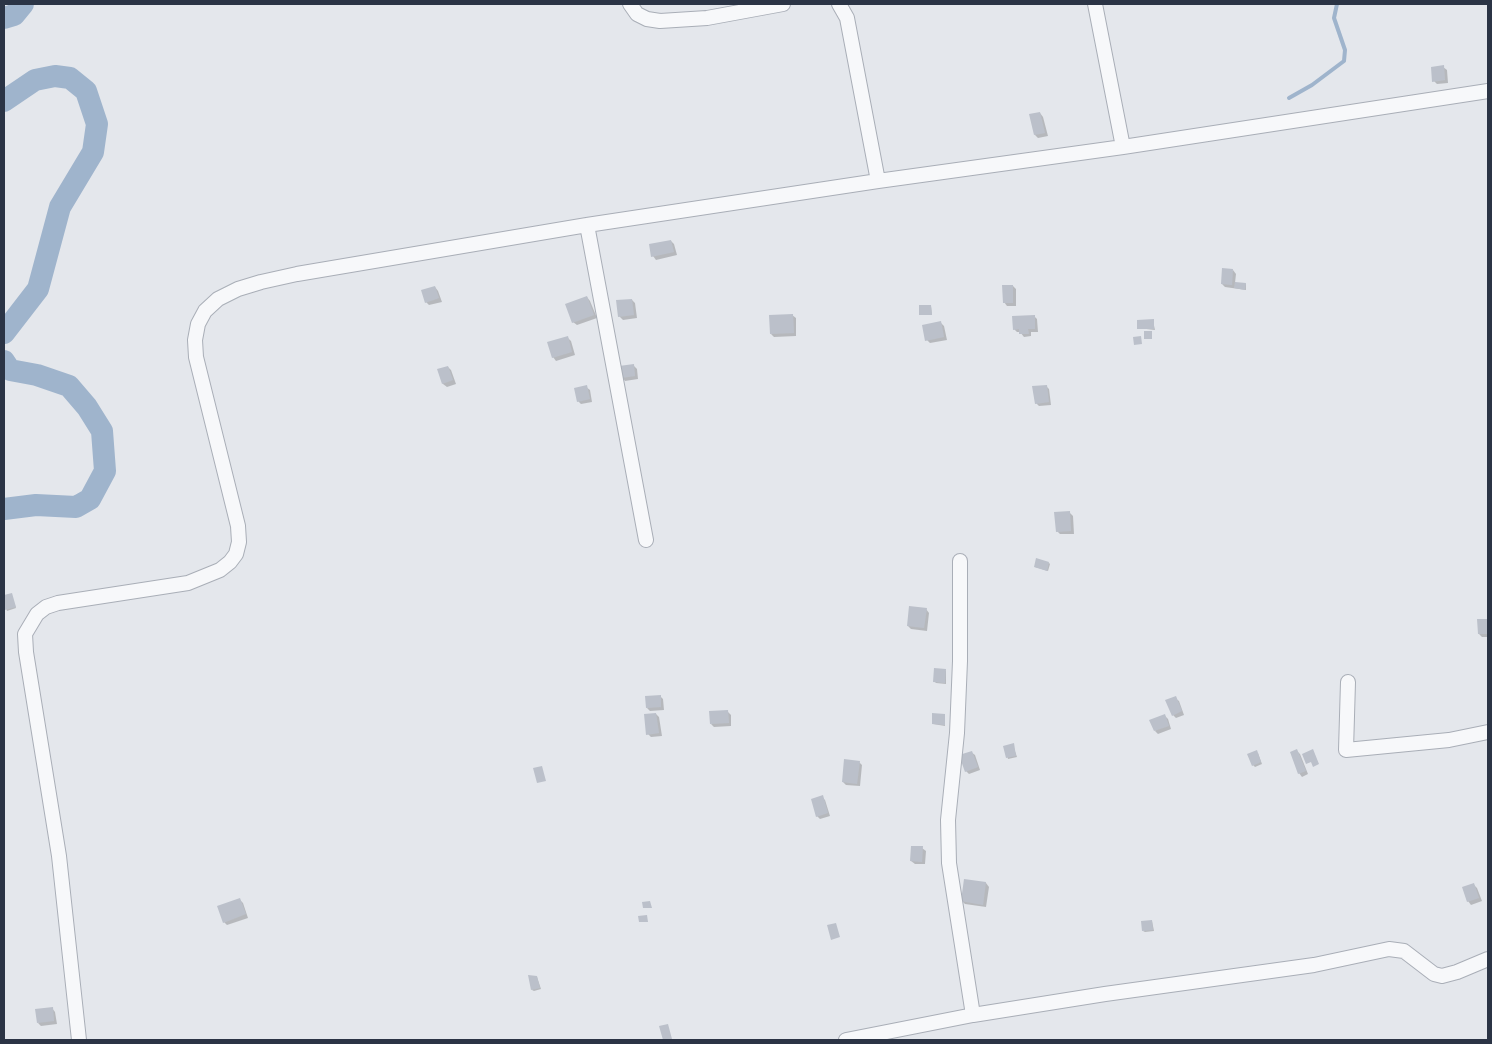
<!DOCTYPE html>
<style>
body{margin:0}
#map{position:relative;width:1492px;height:1044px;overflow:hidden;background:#e4e7ec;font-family:"Alegreya Sans",sans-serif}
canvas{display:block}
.frame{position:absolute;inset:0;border:5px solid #2b3445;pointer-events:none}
</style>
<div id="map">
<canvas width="1492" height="1044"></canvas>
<div class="frame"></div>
</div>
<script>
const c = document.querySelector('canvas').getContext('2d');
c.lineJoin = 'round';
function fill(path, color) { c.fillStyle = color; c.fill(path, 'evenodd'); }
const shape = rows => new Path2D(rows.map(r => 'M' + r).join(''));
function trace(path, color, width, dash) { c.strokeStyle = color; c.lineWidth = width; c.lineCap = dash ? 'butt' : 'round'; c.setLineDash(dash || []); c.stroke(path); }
const shadow = shape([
 [1443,67,1447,70,1448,83,1437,84,1434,81],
 [1040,113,1043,117,1048,136,1038,138,1035,135,1031,115],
 [671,241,674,244,677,255,656,260,653,256],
 [1233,270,1236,274,1235,283,1246,284,1246,290,1225,287,1222,284],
 [1013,286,1016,289,1016,306,1007,306,1004,302],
 [435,287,438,291,442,302,429,305,426,302],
 [587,297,590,301,597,318,577,325,573,322],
 [632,300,635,303,637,318,623,320,619,316],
 [931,306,932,315,920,315],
 [792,315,796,318,796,336,774,337,771,334],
 [1034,316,1037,319,1038,332,1031,332,1031,336,1024,337,1020,332,1017,332,1014,329],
 [1153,321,1155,330,1138,328],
 [941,323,944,326,947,340,930,343,927,340],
 [568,338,571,341,575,355,556,361,553,357],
 [633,365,637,369,638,379,625,381,622,377],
 [448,367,451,370,456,384,447,387,443,384,439,370],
 [1046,386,1049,389,1051,405,1039,406,1036,403],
 [586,387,590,390,592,402,581,404,578,401],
 [1069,512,1073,516,1074,534,1060,534,1057,531],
 [1049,563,1050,564,1048,571,1035,567],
 [11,594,16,608,7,611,4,603,4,596],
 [926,609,929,613,927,631,911,629,908,626],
 [1478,620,1488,620,1488,637,1482,637,1479,634],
 [946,670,946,684,936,683,935,682],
 [660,696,663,699,664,710,650,711,647,708],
 [1175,698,1179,701,1184,715,1176,718,1173,715],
 [727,711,731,715,731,726,714,727,711,724],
 [656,714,659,717,662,736,651,737,648,734],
 [1164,715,1168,719,1171,729,1158,734,1155,731],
 [945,716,945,726,933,724],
 [1013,745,1017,757,1008,759,1005,747],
 [1297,751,1300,754,1308,774,1302,777,1299,773],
 [971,752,975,755,980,770,969,774,966,771],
 [1258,753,1262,764,1255,767,1253,765],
 [859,762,862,765,860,786,846,785,843,782],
 [822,797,825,800,830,816,820,819,817,816],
 [922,848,926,851,925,864,915,864,911,861],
 [965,880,986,883,989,887,986,907,965,904,962,901],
 [1474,885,1477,888,1482,901,1471,905,1468,901],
 [239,899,243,903,248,918,227,925,224,922],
 [1152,921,1154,931,1145,932,1143,931],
 [537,977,541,989,534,991,532,990],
 [52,1008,55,1012,57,1024,41,1026,38,1023]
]);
const stream = shape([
 [1289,98,1312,85,1344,61,1345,50,1334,18,1337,4]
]);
const river = shape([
 [4,18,14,15,23,4],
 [4,101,35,80,55,76,70,78,86,91,97,124,93,152,60,207,38,289,4,333],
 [4,361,10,370,37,375,69,386,87,407,102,431,105,471,90,499,76,507,36,505,4,509]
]);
const building = shape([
 [1444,65,1445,80,1432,82,1431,67],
 [1040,112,1045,133,1034,135,1029,114],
 [671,240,674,252,651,257,649,244],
 [1222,268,1233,269,1232,285,1221,284],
 [1235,282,1246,283,1245,290,1234,288],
 [1002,285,1013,285,1013,303,1003,303],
 [435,286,439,298,425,303,421,290],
 [587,296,594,315,572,323,565,304],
 [632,299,634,315,618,317,616,300],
 [919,305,931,305,932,315,919,315],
 [793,314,794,333,770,334,769,315],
 [1035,315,1035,329,1028,329,1029,334,1019,334,1019,329,1013,330,1012,316],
 [1154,319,1154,329,1137,329,1137,320],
 [941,321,944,337,925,341,922,325],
 [1144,331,1152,331,1152,339,1144,339],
 [568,336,572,352,552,358,547,342],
 [1141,336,1142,344,1134,345,1133,337],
 [634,364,635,376,621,378,619,366],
 [448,366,453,380,442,384,437,369],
 [587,385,590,399,577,402,574,388],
 [1047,385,1049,402,1035,404,1032,386],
 [1070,511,1071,531,1056,532,1054,512],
 [1036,558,1049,562,1047,571,1034,567],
 [12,593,16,607,5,610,4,595],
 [909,606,927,608,924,628,907,626],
 [1477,619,1488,619,1488,634,1478,634],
 [934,668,946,669,945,683,933,682],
 [661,695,661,707,646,708,645,696],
 [1176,696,1182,711,1172,716,1165,700],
 [728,710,729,723,710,724,709,711],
 [656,713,659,733,646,735,644,714],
 [932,713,945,714,945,725,932,724],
 [1165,714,1169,726,1154,731,1149,720],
 [1014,743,1016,756,1006,758,1003,746],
 [1297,749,1306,771,1298,774,1290,752],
 [1313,749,1319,764,1313,767,1311,762,1306,764,1302,754],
 [1257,750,1261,762,1252,766,1247,754],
 [972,751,978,767,965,772,959,755],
 [844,759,860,761,857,784,842,782],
 [542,766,546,781,537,783,533,768],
 [823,795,828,813,816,817,811,799],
 [911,846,923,846,922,862,910,861],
 [964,879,986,882,983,905,961,901],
 [1474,883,1479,898,1467,902,1462,887],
 [240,898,246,914,223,923,217,906],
 [650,901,652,908,643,908,642,902],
 [647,915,648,922,639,922,638,916],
 [1152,920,1153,930,1142,931,1141,921],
 [836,923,840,937,831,940,827,925],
 [528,975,537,976,540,988,531,990],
 [53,1007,54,1021,37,1023,35,1009],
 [668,1024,672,1039,663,1040,659,1026]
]);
const street = shape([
 [630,4,637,14,647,19,660,21,707,18,783,4],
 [839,4,847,18,878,181],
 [1095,4,1123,147],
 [587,225,646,540],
 [960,561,960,661,957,733,948,820,949,863,973,1015],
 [1348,682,1346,750,1449,740,1488,732],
 [79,1040,59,856,26,652,25,634,37,614,46,607,58,603,188,583,220,570,230,562,236,554,239,542,238,526,196,357,195,340,198,324,205,311,218,299,238,289,261,282,297,274,587,225,878,181,1123,147,1488,91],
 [846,1040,973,1015,1105,994,1314,965,1389,949,1404,951,1434,974,1442,976,1457,972,1488,959]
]);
fill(shadow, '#0003');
trace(stream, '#9fb4cc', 4);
trace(river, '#9fb4cc', 22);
fill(building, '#bbc0ca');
trace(street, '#a9aeb7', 16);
trace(street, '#f7f8fa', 14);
</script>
